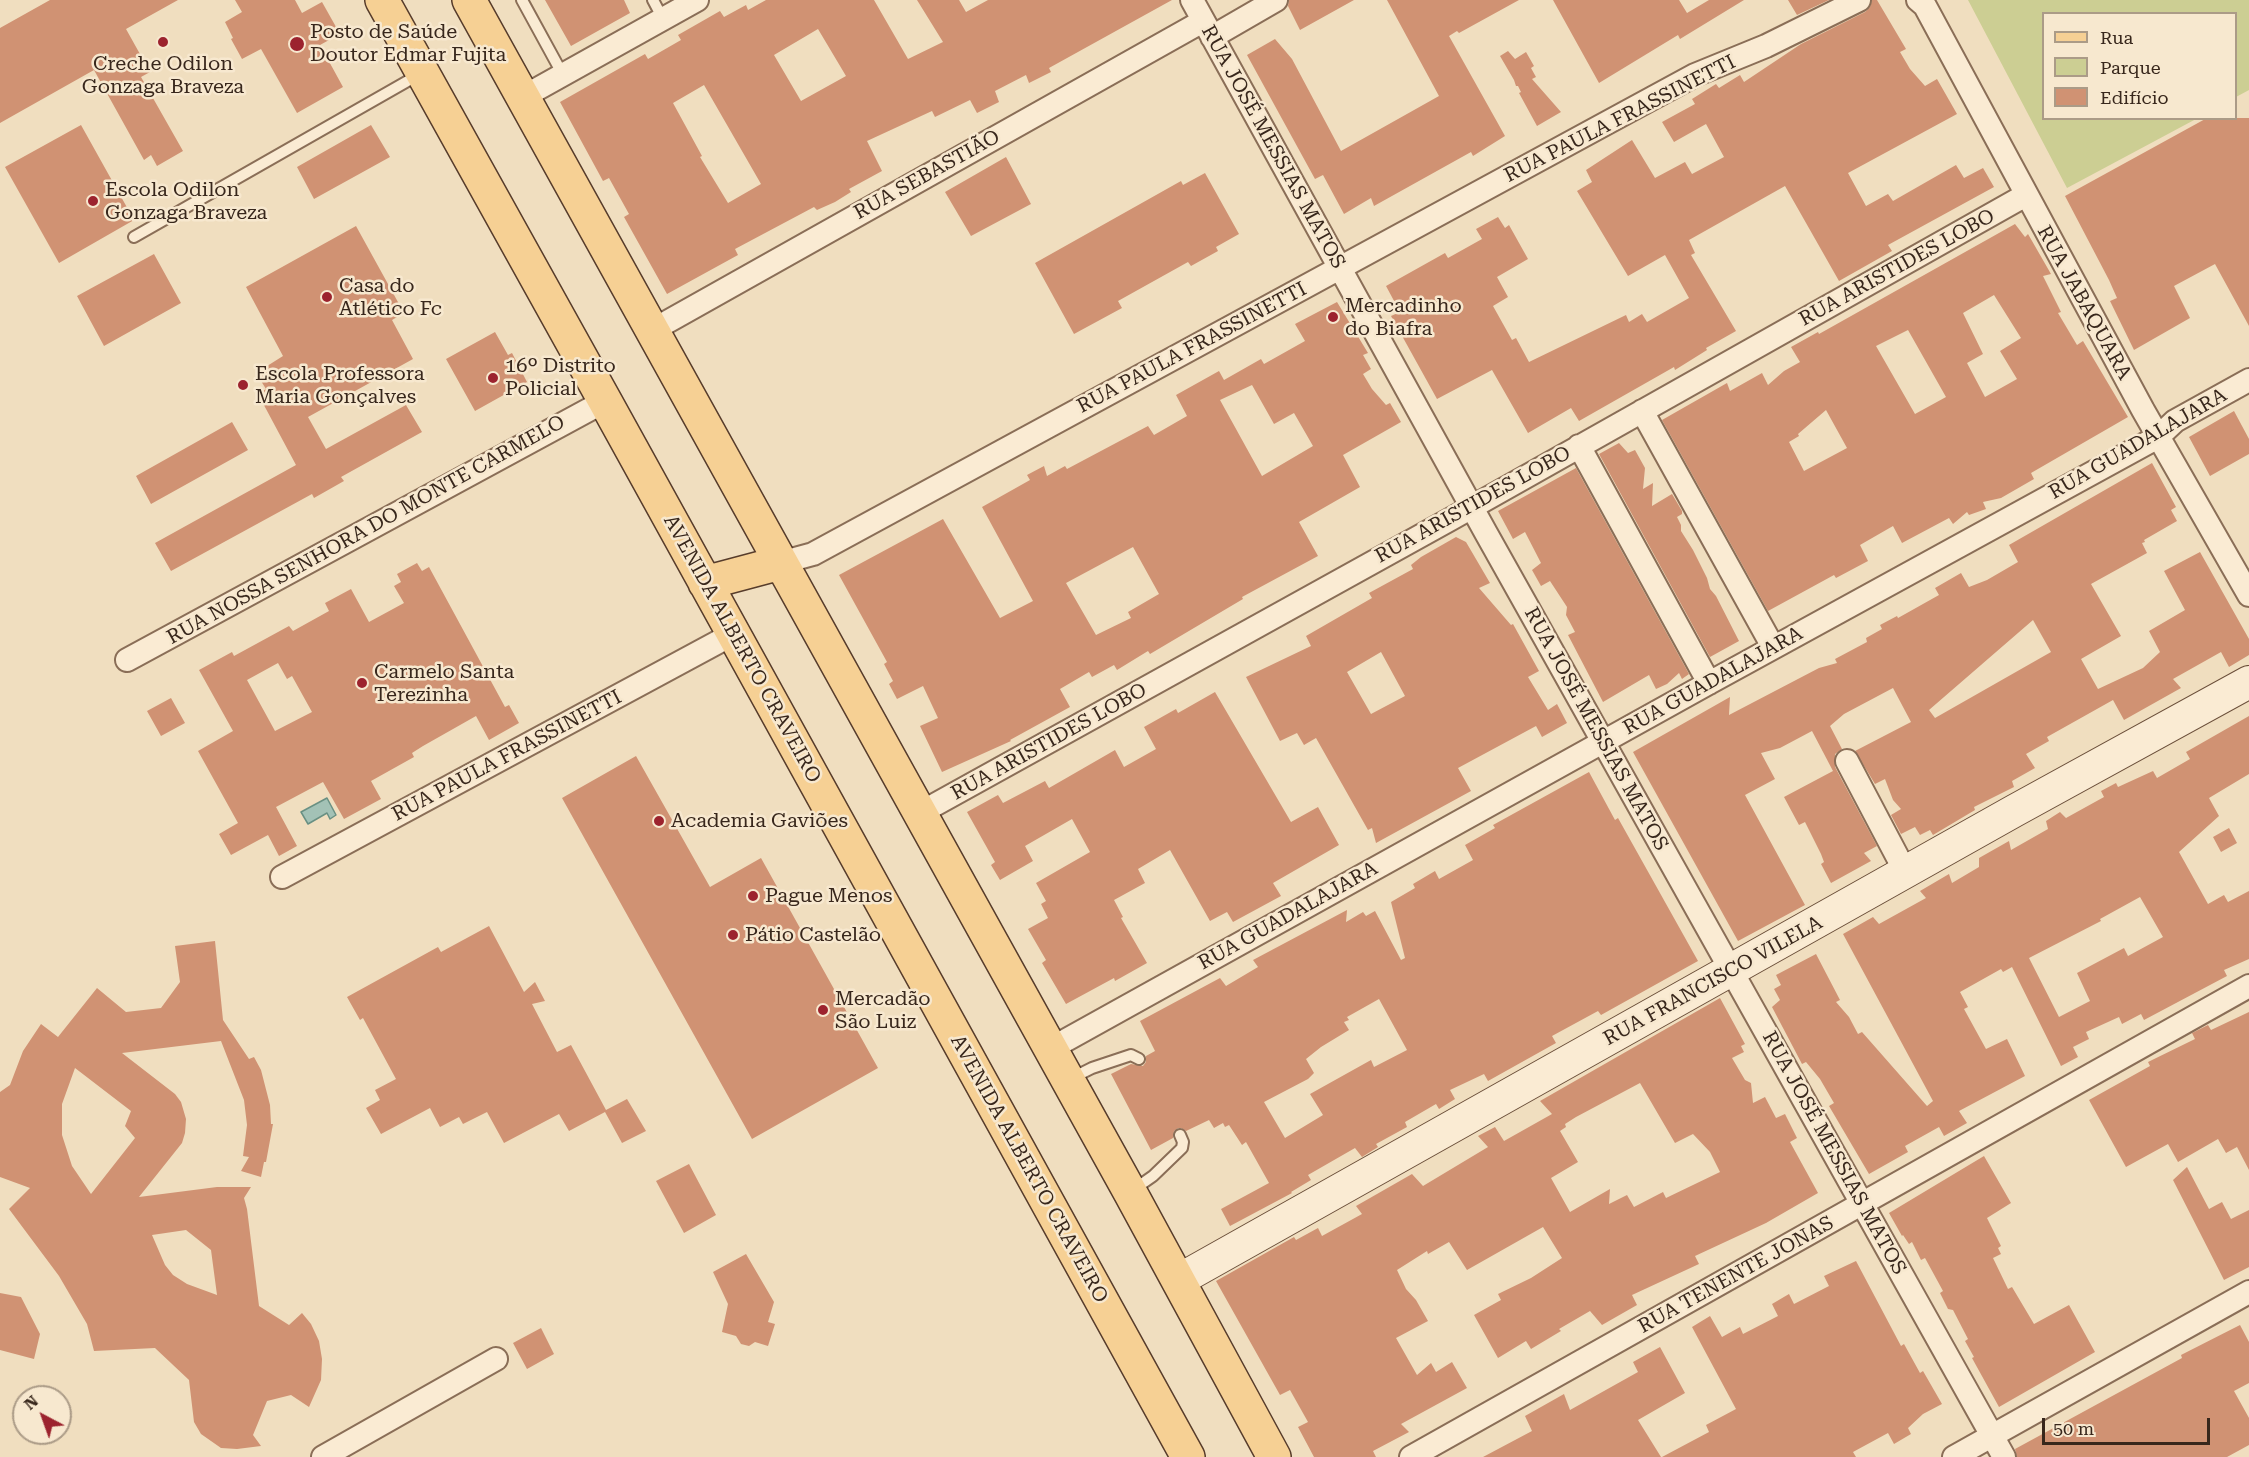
<!DOCTYPE html>
<meta charset="utf-8">
<style>
body{margin:0}
#map{position:relative;width:2249px;height:1457px;overflow:hidden;background:#f0debf;font-family:"Roboto Serif",serif}
canvas{display:block}
.legend{position:absolute;left:2042px;top:12px;width:195px;height:108px;box-sizing:border-box;background:#f7e8cf;border:2px solid #ab9b87;margin:0;padding:8px 10px;list-style:none;font-size:18px;color:#38271c}
.legend li{display:flex;align-items:center;gap:12px;height:30px}
.legend b{width:30px;border:2px solid #ab9b87}
.north{position:absolute;left:12px;top:1385px;width:60px;height:60px;box-sizing:border-box;background:#f7e8cf;border:2px solid #ab9b87;border-radius:50%;rotate:319deg;font-size:16px;font-weight:700;line-height:24px;text-align:center;color:#38271c}
.north::after{content:'';display:block;margin:auto;width:21px;height:27px;background:#9c232e;clip-path:polygon(50% 0,100% 100%,50% 72%,0 100%)}
.scale{position:absolute;left:2042px;top:1418px;width:168px;height:27px;box-sizing:border-box;border:3px solid #38271c;border-top:0;padding-left:8px;font-size:18px;line-height:21px;white-space:nowrap;color:#38271c;-webkit-text-stroke:4px #f7e8cf;paint-order:stroke}
</style>
<div id="map">
<canvas width="2249" height="1457"></canvas>
<ul class="legend">
<li><b style="height:8px;background:#f6d094"></b>Rua</li>
<li><b style="height:16px;background:#ccce93"></b>Parque</li>
<li><b style="height:16px;background:#d09273"></b>Edifício</li>
</ul>
<div class="north">N</div>
<div class="scale">50 m</div>
</div>
<script>
const c = document.querySelector('canvas').getContext('2d');
c.lineJoin = 'round';
function fill(path, color) { c.fillStyle = color; c.fill(path, 'evenodd'); }
const shape = rows => new Path2D(rows.map(r => 'M' + r).join(''));
function trace(path, color, width, dash) { c.strokeStyle = color; c.lineWidth = width; c.lineCap = dash ? 'butt' : 'round'; c.setLineDash(dash || []); c.stroke(path); }
function write(font, color, halo, rows, align = 'center') {
  c.font = font + ' "Roboto Serif",serif'; c.lineWidth = 5; c.setLineDash([]); c.textBaseline = 'middle'; c.strokeStyle = halo; c.fillStyle = color; for (const [text, x, y, turn = 0] of rows) {
    c.save(); c.translate(x, y); c.rotate((+turn || 0) * Math.PI / 180); c.textAlign = isNaN(turn) ? turn : align; if (halo) c.strokeText(text, 0, 0); c.fillText(text, 0, 0); c.restore();
  }
}
const green = shape([
 [1968,0,2249,0,2249,90,2236,97,2236,14,2044,14,2044,118,2196,119,2067,188]
]);
const water = shape([
 [327,798,336,815,330,819,327,813,308,824,301,812,327,798]
]);
const building = shape([
 [50,0,178,0,126,29,150,72,141,77,183,151,157,166,151,155,144,160,94,70,0,123,0,28],
 [235,0,295,0,302,13,322,2,340,34,320,45,343,87,297,113,261,49,242,59,231,39,233,38,225,22,242,12],
 [545,0,624,0,630,13,571,46],
 [766,0,874,0,908,59,943,42,917,0,959,0,966,12,988,0,1172,0,1049,68,1051,72,1029,83,1026,75,995,91,999,102,977,113,970,100,935,117,932,111,867,141,882,171,849,189,851,192,835,202,817,210,814,207,735,249,738,255,667,294,624,217,629,214,609,178,603,181,560,102,645,54,648,59,681,40,678,35,720,11,724,17,746,5,748,10],
 [818,29,846,76,801,101,774,55],
 [704,85,761,184,728,203,700,157,702,156,673,103],
 [1289,0,1354,0,1300,30,1288,6],
 [1387,0,1519,0,1459,33,1457,31,1449,36,1505,136,1473,156,1471,152,1374,206,1371,198,1344,214,1323,175,1315,179,1247,55,1275,39,1292,59,1341,151,1439,96],
 [1553,0,1679,0,1687,13,1709,0,1744,0,1680,39,1678,35,1599,83],
 [1788,0,1829,0,1797,15],
 [1872,0,1877,0,1906,49,1900,52,1910,69,1925,86,1937,79,1957,114,1848,173,1866,206,1888,194,1893,201,1956,165,1964,178,1983,168,1994,187,1888,245,1892,251,1839,281,1785,186,1689,240,1695,253,1691,255,1736,331,1706,348,1707,350,1675,370,1674,367,1579,421,1571,408,1528,433,1492,370,1437,399,1391,316,1400,312,1386,286,1445,253,1448,258,1482,239,1476,229,1498,217,1505,228,1509,225,1528,259,1497,277,1508,297,1493,306,1512,340,1516,338,1529,362,1626,315,1629,322,1642,314,1647,322,1689,298,1665,255,1628,276,1577,191,1592,182,1586,170,1632,140,1655,178,1685,162,1692,174,1724,157,1706,124,1674,142,1662,122,1695,104,1692,99,1716,84,1719,88,1740,75,1744,82,1801,44,1865,12,1870,7],
 [1508,51,1515,59,1526,52,1534,66,1531,68,1536,77,1532,79,1561,112,1537,126,1519,93,1521,92,1518,86,1516,86,1514,80,1500,56],
 [2207,118,2249,118,2249,326,2215,264,2174,286,2190,318,2134,350,2110,301,2117,298,2109,280,2065,196],
 [81,125,134,220,59,263,5,167],
 [371,125,390,157,314,199,297,167],
 [1006,157,1031,204,971,236,945,192],
 [1205,173,1239,234,1216,247,1218,251,1191,266,1188,262,1118,301,1122,308,1074,334,1035,263,1181,181,1183,185],
 [2015,224,2025,237,2028,234,2051,274,2043,276,2061,312,2058,313,2077,345,2083,341,2128,417,2031,473,2034,479,2001,498,1983,502,1986,509,1969,515,1967,512,1953,524,1949,518,1902,543,1893,526,1860,545,1868,561,1836,578,1834,575,1768,611,1662,420,1727,383,1730,391,1762,373,1768,385,1784,371,1800,362,1791,347,1818,332,1819,334],
 [1994,295,2021,338,2000,351,2017,379,1985,397,1967,363,1983,354,1963,313],
 [1908,330,1946,397,1915,414,1876,346],
 [1826,410,1847,448,1804,471,1789,442,1799,436,1798,434],
 [356,226,404,313,392,320,413,359,308,417,326,449,406,405,422,432,341,477,344,481,314,498,312,494,171,571,155,543,296,465,258,394,266,389,256,373,283,356,246,287],
 [154,254,181,303,104,346,77,296],
 [1337,302,1368,353,1363,355,1371,369,1363,374,1372,389,1386,405,1390,403,1401,422,1343,455,1360,487,1299,522,1318,556,1242,597,1243,599,1150,654,1148,651,1117,670,1114,665,1092,677,1089,672,1060,689,1070,707,1010,740,1011,741,942,772,920,726,938,718,923,686,897,699,889,684,893,681,884,664,887,662,839,575,943,519,1000,618,1033,601,982,507,1030,480,1027,475,1044,466,1047,476,1065,466,1067,469,1148,426,1154,435,1187,416,1176,395,1219,371,1224,380,1261,359,1264,364,1305,341,1295,324],
 [1252,385,1274,424,1294,413,1313,446,1262,476,1220,400],
 [1133,547,1159,594,1128,612,1131,618,1096,635,1066,583],
 [495,332,508,355,512,353,527,382,475,411,446,359],
 [2234,411,2249,439,2249,454,2210,476,2189,437],
 [232,422,248,450,151,504,136,476],
 [1619,443,1628,453,1635,450,1645,468,1643,489,1653,483,1652,506,1672,494,1682,511,1682,514,1677,517,1681,525,1681,531,1693,550,1707,578,1710,589,1716,596,1739,641,1710,657,1599,454],
 [2152,463,2176,507,2171,510,2177,521,2144,540,2145,542,2142,543,2147,553,2091,584,2121,636,2081,659,2098,689,2143,668,2160,652,2149,631,2185,610,2164,571,2200,552,2249,639,2249,655,2229,667,2221,652,2173,679,2181,688,2124,720,2113,700,2047,737,2049,741,2026,754,2035,768,2012,781,2014,787,1974,807,1975,810,1933,835,1930,830,1920,835,1915,827,1901,834,1891,815,1901,809,1893,800,1885,779,1875,784,1855,751,1911,722,1893,688,1844,714,1830,726,1842,749,1835,754,1835,767,1877,846,1864,853,1871,861,1831,883,1821,864,1824,862,1821,854,1805,822,1799,825,1784,797,1833,771,1812,731,1780,748,1761,753,1775,779,1745,795,1805,905,1738,941,1633,752,1730,697,1729,715,1819,668,1837,663,1835,659,1867,642,1866,638,1882,629,1880,625,1897,616,1898,618,1939,595,1935,588,1961,573,1969,587,1987,580,2018,562,2009,545],
 [2033,620,2051,652,1935,718,1929,710],
 [1576,468,1689,674,1682,679,1679,673,1667,684,1656,689,1649,675,1603,702,1568,635,1575,632,1566,615,1567,607,1550,581,1541,586,1532,570,1541,563,1525,532,1513,539,1498,511],
 [1456,537,1466,542,1490,583,1479,588,1511,625,1513,624,1539,671,1528,677,1548,710,1557,704,1567,723,1542,737,1536,726,1458,768,1471,791,1376,843,1372,828,1368,830,1316,738,1304,745,1297,733,1280,741,1246,677,1311,646,1306,636,1372,598,1369,593,1413,569,1411,565,1421,557],
 [1381,652,1405,696,1371,714,1347,672],
 [417,563,422,571,429,567,505,707,509,705,519,723,489,740,476,716,423,746,412,753,414,757,371,781,381,799,344,819,323,782,276,807,297,846,279,856,268,835,231,855,219,834,238,823,198,751,233,731,199,670,232,652,234,656,289,626,293,631,329,611,325,603,351,589,369,622,404,603,394,586,401,582,397,574],
 [278,663,287,679,292,676,312,712,275,731,247,680],
 [1215,692,1291,822,1318,807,1339,845,1273,883,1281,896,1233,922,1227,912,1210,921,1170,850,1138,869,1145,883,1114,900,1123,917,1121,918,1147,963,1115,981,1114,978,1066,1004,1042,963,1046,960,1028,929,1048,918,1041,904,1046,901,1036,883,1090,852,1072,819,1025,846,1033,861,1000,880,991,865,995,862,967,812,998,795,1003,803,1045,781,1049,788,1115,750,1124,767,1156,749,1144,727,1176,709,1178,713],
 [171,698,185,723,161,736,147,711],
 [2249,716,2249,774,2209,798,2219,816,2179,852,2208,904,2224,895,2228,902,2249,891,2249,959,2224,970,2227,976,2144,1020,2141,1014,2122,1024,2119,1017,2086,1032,2089,1039,2073,1047,2078,1057,2061,1066,2012,967,2003,972,2001,969,1960,992,1968,1007,1964,1009,1986,1049,2007,1039,2025,1076,1959,1111,1967,1123,1944,1136,1939,1127,1905,1146,1908,1152,1869,1174,1829,1106,1834,1103,1820,1079,1806,1062,1802,1064,1772,1007,1780,1000,1774,989,1781,985,1776,975,1816,954,1840,1000,1836,1002,1849,1017,1858,1034,1862,1032,1927,1106,1933,1101,1843,934,1873,917,1879,924,1926,898,1920,891,1949,874,1952,883,1979,867,1979,858,2009,841,2011,850,2048,829,2046,821,2060,812,2066,818,2104,797,2101,791,2116,783,2118,787,2153,771,2157,778,2190,759,2186,752],
 [2140,897,2163,937,2128,956,2124,948,2077,973,2090,1001,2059,1017,2029,958,2101,921,2100,919],
 [636,756,710,887,761,858,878,1068,752,1139,562,798],
 [1589,772,1615,820,1618,818,1698,961,1601,1015,1598,1011,1552,1036,1556,1043,1488,1081,1484,1074,1450,1090,1455,1099,1439,1109,1436,1104,1405,1122,1407,1127,1376,1144,1378,1147,1362,1157,1355,1148,1308,1175,1311,1180,1291,1192,1292,1193,1230,1226,1221,1209,1269,1183,1246,1142,1242,1145,1229,1125,1225,1127,1223,1123,1214,1128,1209,1120,1186,1131,1181,1128,1178,1128,1174,1131,1173,1138,1151,1150,1111,1074,1131,1064,1143,1066,1146,1062,1146,1056,1155,1051,1140,1021,1220,978,1226,986,1258,967,1253,960,1347,910,1346,922,1363,912,1366,916,1375,911,1401,960,1405,958,1391,902,1415,888,1413,884,1435,871,1439,879,1473,860,1465,845,1495,828,1493,825],
 [1379,999,1407,1050,1374,1067,1371,1060,1310,1094,1323,1115,1285,1138,1264,1102,1308,1079,1314,1073,1306,1059,1321,1047,1349,1030,1344,1022,1349,1020,1347,1017],
 [2229,828,2237,843,2221,852,2213,837],
 [489,926,524,992,535,982,545,1001,532,1004,557,1052,571,1045,606,1110,627,1099,646,1131,622,1143,605,1112,569,1131,559,1114,504,1143,487,1112,463,1124,459,1117,440,1127,430,1108,381,1134,366,1108,380,1100,375,1090,396,1079,363,1018,360,1020,347,997,438,947,441,952],
 [215,941,223,1020,249,1059,254,1057,261,1070,270,1105,271,1124,273,1124,266,1162,264,1162,261,1177,241,1171,249,1157,243,1156,247,1125,244,1100,221,1041,122,1053,175,1094,181,1102,186,1119,185,1133,182,1143,139,1197,217,1187,251,1187,244,1198,247,1209,259,1306,289,1325,302,1313,311,1324,319,1341,322,1359,321,1380,309,1407,291,1395,267,1401,253,1435,261,1446,237,1449,221,1448,201,1434,194,1422,189,1380,155,1348,94,1351,87,1324,59,1276,9,1209,30,1188,0,1177,0,1092,10,1085,23,1051,41,1024,58,1037,97,988,126,1012,161,1008,180,982,175,946],
 [75,1068,131,1111,125,1126,135,1138,91,1194,72,1166,62,1135,62,1104],
 [186,1230,211,1250,217,1295,187,1284,173,1275,165,1265,152,1235],
 [1720,998,1745,1044,1741,1046,1744,1052,1732,1058,1745,1080,1751,1083,1753,1103,1765,1097,1776,1118,1785,1114,1797,1138,1790,1142,1818,1193,1766,1223,1695,1256,1699,1264,1632,1295,1637,1305,1602,1325,1590,1311,1559,1329,1561,1331,1531,1349,1526,1341,1498,1358,1474,1315,1501,1300,1498,1294,1531,1278,1562,1258,1543,1227,1467,1270,1449,1242,1428,1254,1427,1251,1397,1270,1406,1289,1416,1300,1428,1321,1396,1338,1417,1375,1431,1363,1436,1372,1452,1362,1467,1388,1401,1424,1409,1432,1373,1451,1376,1457,1314,1457,1298,1427,1308,1422,1290,1390,1280,1395,1216,1281,1294,1237,1296,1240,1318,1228,1322,1236,1362,1214,1356,1206,1412,1174,1423,1186,1488,1147,1478,1136,1495,1127,1504,1141,1552,1114,1540,1101],
 [1640,1083,1675,1143,1693,1134,1710,1152,1720,1172,1666,1198,1663,1192,1634,1207,1627,1195,1609,1204,1610,1189,1570,1212,1551,1178,1578,1162,1560,1131,1566,1127,1565,1124,1576,1117],
 [2249,1012,2249,1170,2237,1147,2226,1153,2218,1139,2178,1162,2168,1144,2126,1167,2089,1100,2150,1066,2148,1062,2195,1039,2192,1033,2208,1025,2211,1030],
 [1984,1156,2011,1203,1987,1218,2001,1246,1998,1248,2001,1254,1993,1258,2008,1289,2012,1287,2034,1324,2069,1305,2095,1352,1999,1407,1972,1358,1974,1357,1965,1341,1968,1339,1953,1310,1948,1309,1940,1293,1943,1291,1925,1258,1921,1260,1912,1242,1909,1244,1903,1235,1902,1236,1889,1213],
 [689,1164,716,1215,684,1233,656,1181],
 [2187,1167,2209,1209,2222,1202,2231,1219,2249,1210,2249,1267,2224,1280,2173,1180],
 [746,1254,774,1302,768,1322,775,1324,768,1346,755,1342,749,1346,741,1344,736,1336,722,1332,728,1304,713,1272],
 [1856,1261,1901,1346,1904,1344,1920,1373,1923,1371,1942,1404,1923,1414,1908,1428,1911,1434,1894,1444,1888,1433,1853,1452,1856,1457,1662,1457,1709,1432,1706,1425,1736,1409,1692,1327,1710,1316,1722,1337,1740,1327,1743,1334,1778,1316,1772,1304,1789,1294,1794,1304,1829,1286,1824,1276],
 [0,1293,21,1297,40,1334,34,1359,0,1350],
 [2240,1325,2249,1342,2249,1383,2234,1391,2249,1418,2249,1445,2227,1457,2017,1457,2015,1449,2182,1358,2181,1355],
 [541,1328,554,1354,527,1369,513,1343],
 [1660,1347,1685,1393,1638,1420,1661,1457,1483,1457,1532,1431,1525,1416,1564,1394,1570,1410,1638,1372,1633,1362]
]);
const lane = shape([
 [522,0,563,75],
 [653,0,663,19],
 [134,237,420,74],
 [1070,1079,1092,1068,1131,1055,1139,1059],
 [1133,1190,1153,1176,1182,1148,1183,1142,1180,1135]
]);
const street = shape([
 [1192,0,1486,533,2004,1457],
 [1918,0,1925,6,2143,410,2249,595],
 [1212,37,1276,0],
 [523,97,697,0],
 [651,331,1203,21],
 [1642,411,1773,647],
 [1579,446,1709,683],
 [780,563,813,554,1695,75,1766,46,1859,0],
 [127,660,605,401],
 [1847,761,1906,873],
 [920,813,1451,519,2026,195],
 [282,877,733,634],
 [1050,1049,1709,683,2158,437,2175,421,2249,380],
 [323,1457,496,1359],
 [1411,1457,2249,986],
 [1954,1457,2249,1292]
]);
const secondary = shape([
 [1179,1280,2014,811,2249,682]
]);
const primary = shape([
 [382,0,605,401,1188,1457],
 [469,0,1130,1192,1274,1457],
 [705,583,780,563]
]);
const markers = [
 [163,42,6,"#9c232e"],
 [297,44,8,"#9c232e"],
 [93,201,6,"#9c232e"],
 [327,297,6,"#9c232e"],
 [1333,317,6,"#9c232e"],
 [493,378,6,"#9c232e"],
 [243,385,6,"#9c232e"],
 [362,683,6,"#9c232e"],
 [659,821,6,"#9c232e"],
 [753,896,6,"#9c232e"],
 [733,935,6,"#9c232e"],
 [823,1010,6,"#9c232e"]
];
const poiNames = [
 ["Posto de Saúde",310,32],
 ["Doutor Edmar Fujita",310,55],
 ["Creche Odilon",163,64,"center"],
 ["Gonzaga Braveza",163,87,"center"],
 ["Escola Odilon",105,190],
 ["Gonzaga Braveza",105,213],
 ["Casa do",339,286],
 ["Atlético Fc",339,309],
 ["Mercadinho",1345,306],
 ["do Biafra",1345,329],
 ["16º Distrito",505,366],
 ["Policial",505,389],
 ["Escola Professora",255,374],
 ["Maria Gonçalves",255,397],
 ["Carmelo Santa",374,672],
 ["Terezinha",374,695],
 ["Academia Gaviões",671,821],
 ["Pague Menos",765,896],
 ["Pátio Castelão",745,935],
 ["Mercadão",835,999],
 ["São Luiz",835,1022]
];
const streetNames = [
 ["RUA PAULA FRASSINETTI",1620,119,-27],
 ["RUA JOSÉ MESSIAS MATOS",1273,147,61],
 ["RUA SEBASTIÃO",927,175,-29],
 ["RUA ARISTIDES LOBO",1897,268,-29],
 ["RUA JABAQUARA",2084,303,61],
 ["RUA PAULA FRASSINETTI",1192,348,-28],
 ["RUA GUADALAJARA",2138,444,-30],
 ["RUA ARISTIDES LOBO",1473,505,-29],
 ["RUA NOSSA SENHORA DO MONTE CARMELO",366,530,-29],
 ["AVENIDA ALBERTO CRAVEIRO",742,649,61],
 ["RUA GUADALAJARA",1713,681,-29],
 ["RUA JOSÉ MESSIAS MATOS",1596,729,61],
 ["RUA ARISTIDES LOBO",1049,742,-29],
 ["RUA PAULA FRASSINETTI",507,756,-28],
 ["RUA GUADALAJARA",1288,916,-29],
 ["RUA FRANCISCO VILELA",1713,981,-29],
 ["RUA JOSÉ MESSIAS MATOS",1834,1153,61],
 ["AVENIDA ALBERTO CRAVEIRO",1029,1169,61],
 ["RUA TENENTE JONAS",1736,1275,-29]
];
fill(green, '#ccce93');
fill(water, '#a3c2b6');
trace(water, '#699083', 1.5);
fill(building, '#d09273');
trace(lane, '#8a6e57', 14);
trace(street, '#8a6e57', 26);
trace(secondary, '#6b4f3a', 34);
trace(primary, '#573c2b', 36);
trace(lane, '#faebd3', 10);
trace(street, '#faebd3', 22);
trace(secondary, '#faebd3', 32);
trace(primary, '#f6d094', 33);
for (const [x, y, r, color] of markers) { const dot = new Path2D(); dot.arc(x, y, r, 0, 2 * Math.PI); c.fillStyle = color; c.fill(dot); trace(dot, '#f7e8cf', 2); }
write('20px', '#38271c', '#f7e8cf', poiNames, 'left');
write('20px', '#38271c', '#f7e8cf', streetNames);
</script>
